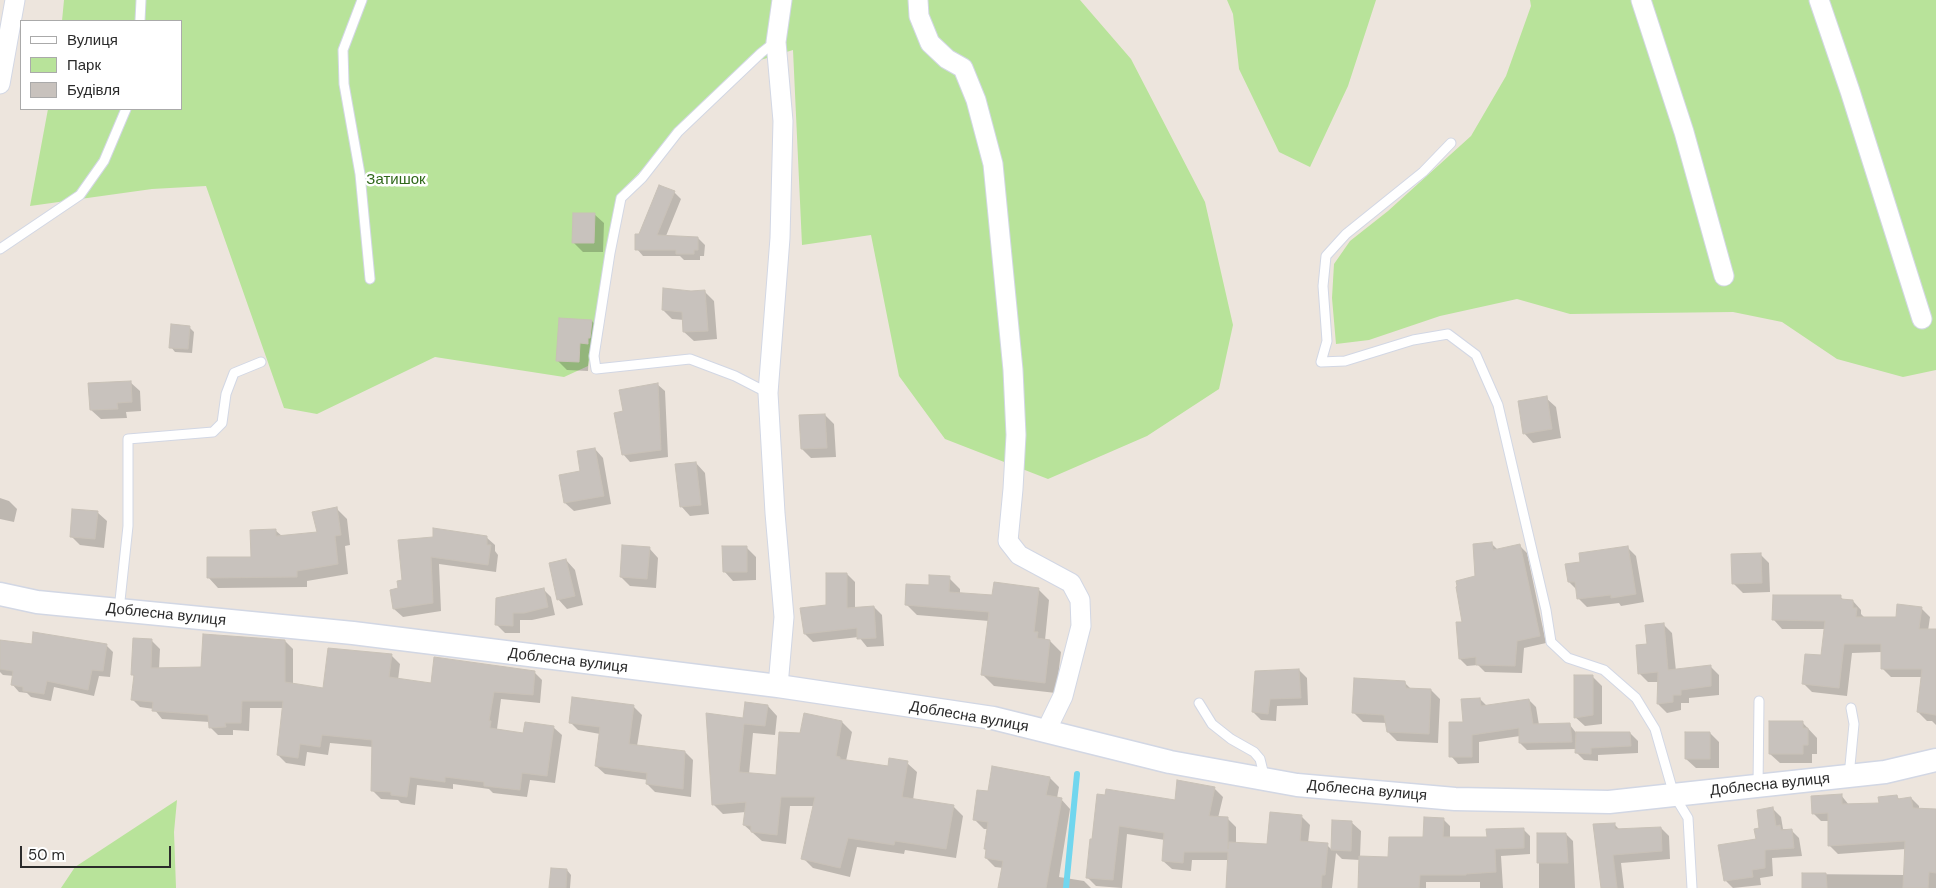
<!DOCTYPE html>
<meta charset="utf-8">
<style>
body{margin:0}
#map{position:relative;width:1936px;height:888px;overflow:hidden;background:#ede5dd;font-family:"DM Sans",sans-serif}
canvas{display:block}
.legend{position:absolute;left:20px;top:20px;width:162px;height:90px;box-sizing:border-box;background:#fff;border:1px solid #aaa;margin:0;padding:6px 9px;list-style:none;font-size:15px;color:#2b2b2b}
.legend li{display:flex;align-items:center;gap:10px;height:25px}
.legend b{width:25px;border:1px solid #aaa}
.scale{position:absolute;left:20px;top:846px;width:151px;height:22px;box-sizing:border-box;border:2px solid #2b2b2b;border-top:0;padding-left:6px;font-size:15px;line-height:18px;white-space:nowrap;color:#2b2b2b;-webkit-text-stroke:4px #fff;paint-order:stroke}
</style>
<div id="map">
<canvas width="1936" height="888"></canvas>
<ul class="legend">
<li><b style="height:6px;background:#fff"></b>Вулиця</li>
<li><b style="height:14px;background:#b8e39a"></b>Парк</li>
<li><b style="height:14px;background:#c8c2bd"></b>Будівля</li>
</ul>
<div class="scale">50 m</div>
</div>
<script>
const c = document.querySelector('canvas').getContext('2d');
c.lineJoin = 'round';
function fill(path, color) { c.fillStyle = color; c.fill(path, 'evenodd'); }
const shape = rows => new Path2D(rows.map(r => 'M' + r).join(''));
function trace(path, color, width, dash) { c.strokeStyle = color; c.lineWidth = width; c.lineCap = dash ? 'butt' : 'round'; c.setLineDash(dash || []); c.stroke(path); }
function write(font, color, halo, rows, align = 'center') {
  c.font = font + ' "DM Sans",sans-serif'; c.lineWidth = 5; c.setLineDash([]); c.textBaseline = 'middle'; c.strokeStyle = halo; c.fillStyle = color; for (const [text, x, y, turn = 0] of rows) {
    c.save(); c.translate(x, y); c.rotate((+turn || 0) * Math.PI / 180); c.textAlign = isNaN(turn) ? turn : align; if (halo) c.strokeText(text, 0, 0); c.fillText(text, 0, 0); c.restore();
  }
}
const green = shape([
 [64,0,1080,0,1131,59,1205,202,1233,325,1219,389,1147,436,1048,479,945,439,899,376,871,235,802,245,793,50,741,66,617,196,588,366,564,377,435,357,317,414,284,408,206,186,152,189,30,206,48,109,181,109,181,21,62,21],
 [1227,0,1376,0,1348,86,1310,167,1279,152,1239,69,1233,14],
 [1530,0,1936,0,1936,370,1903,377,1837,359,1782,322,1733,312,1570,314,1517,299,1440,316,1369,340,1336,344,1332,298,1334,264,1350,241,1388,211,1471,136,1506,76,1531,6],
 [177,800,174,832,176,888,61,888,75,867]
]);
const shadow = shape([
 [674,192,681,199,666,236,698,238,705,245,704,256,700,256,700,260,684,260,680,256,643,256,637,249],
 [594,214,604,223,603,252,583,252,573,242],
 [705,292,714,301,717,339,694,341,684,332,684,320,672,319,663,310],
 [592,321,601,331,597,353,589,352,588,371,567,370,557,360],
 [189,327,194,332,192,353,175,352,171,347],
 [130,382,140,391,141,411,126,412,127,418,101,419,91,410],
 [657,384,665,391,668,457,630,462,623,454,625,412],
 [1546,398,1556,407,1561,438,1533,443,1524,433],
 [825,415,834,424,836,457,811,458,802,449],
 [595,449,603,458,611,504,574,511,565,503],
 [696,463,705,473,709,514,690,516,681,506],
 [0,498,9,501,17,509,14,522,0,519],
 [337,509,347,519,350,545,345,546,348,574,307,581,307,587,218,588,208,577,252,558,275,530,282,536,318,533],
 [97,512,107,521,104,548,80,545,71,536],
 [486,537,495,545,495,551,498,555,496,572,439,564,441,611,403,617,394,609,403,581,400,541],
 [1491,543,1498,550,1520,546,1527,553,1546,643,1524,648,1522,673,1485,672,1478,665,1467,666,1460,659,1464,623,1477,577],
 [746,547,756,557,756,580,733,581,724,571],
 [1627,547,1636,556,1644,602,1621,606,1619,603,1587,607,1578,598,1577,590,1569,582,1581,563],
 [649,548,658,558,656,588,630,586,621,577],
 [1760,554,1769,563,1770,592,1743,593,1733,583],
 [566,560,575,570,583,605,567,609,558,599],
 [847,574,855,582,855,608,874,607,882,615,884,646,867,647,859,637,813,642,805,634,827,606],
 [949,578,960,589,960,594,994,596,1038,589,1049,600,1045,640,1050,641,1061,652,1056,693,994,686,983,675,989,621,917,615,906,604,930,587],
 [543,589,551,597,555,615,532,620,520,620,520,633,505,633,497,625],
 [1840,597,1844,600,1853,601,1861,610,1861,614,1865,618,1897,618,1921,608,1930,617,1928,631,1936,631,1936,725,1932,721,1927,721,1918,712,1923,677,1891,677,1882,668,1882,652,1852,653,1847,696,1812,692,1803,683,1822,656,1825,629,1782,629,1774,620],
 [1663,624,1672,633,1676,671,1710,666,1719,675,1719,695,1689,698,1689,703,1681,703,1681,710,1667,713,1658,704,1659,682,1648,682,1640,674,1649,645],
 [151,640,160,649,159,669,203,668,285,641,293,649,293,685,324,689,391,655,400,664,398,680,432,684,534,672,542,680,540,703,501,699,497,729,524,734,553,727,562,735,555,783,530,780,527,797,493,793,489,789,453,784,453,789,417,785,415,805,401,803,398,800,381,799,372,790,373,747,330,743,328,755,307,752,305,766,286,763,278,755,284,708,250,708,249,731,233,730,233,735,218,735,210,727,210,722,162,719,154,709,140,707,132,699,135,677,133,675],
 [0,641,33,645,106,645,113,652,110,677,99,676,94,696,54,687,51,701,31,697,27,693,19,692,12,684,14,676,3,675,0,672],
 [1299,670,1307,678,1308,705,1277,706,1276,721,1261,720,1253,712],
 [1592,676,1602,686,1602,724,1585,726,1575,717],
 [1404,682,1411,689,1431,690,1440,699,1438,743,1397,741,1388,732,1387,723,1363,722,1353,712],
 [1480,699,1487,706,1529,700,1536,707,1539,725,1570,725,1577,734,1630,733,1638,741,1638,753,1598,755,1598,761,1584,760,1577,753,1577,749,1527,750,1520,743,1520,736,1479,742,1479,763,1458,764,1451,756,1464,723],
 [633,706,642,715,637,746,685,752,693,760,691,797,655,792,647,784,648,780,605,774,596,766,600,734,578,730,570,722],
 [768,706,777,716,775,735,753,733,749,774,777,776,801,735,805,714,842,722,852,732,846,761,889,768,907,763,917,772,913,800,953,806,963,816,956,858,905,850,904,854,857,847,850,877,813,868,803,858,814,806,790,806,786,844,762,841,744,825,746,812,723,814,713,804,744,719],
 [1802,722,1817,738,1817,754,1812,754,1812,763,1780,763,1770,754],
 [1710,733,1719,742,1719,768,1696,768,1686,759],
 [1050,778,1059,787,1057,798,1061,799,1070,809,1059,877,1084,881,1091,888,1001,888,1003,868,995,867,986,858,987,851,985,849,988,829,984,829,975,820,989,793],
 [1214,788,1223,797,1218,818,1227,818,1236,827,1236,844,1268,846,1302,817,1310,825,1308,843,1327,845,1332,850,1351,822,1361,831,1360,857,1389,859,1424,839,1443,819,1450,826,1450,838,1488,838,1523,829,1530,836,1530,854,1501,856,1503,888,1480,888,1480,882,1426,882,1426,888,1359,888,1360,860,1342,859,1336,853,1332,888,1228,888,1229,860,1192,860,1191,871,1172,869,1163,861,1165,840,1127,834,1122,888,1096,886,1087,877,1098,795,1176,801],
 [1841,795,1849,805,1880,804,1897,797,1900,800,1911,798,1919,806,1919,810,1936,811,1936,888,1804,888,1803,874,1905,875,1906,849,1838,854,1829,845,1829,821,1821,821,1813,813],
 [1773,809,1781,817,1783,829,1791,830,1799,838,1802,856,1772,858,1773,876,1760,878,1761,885,1733,888,1726,881,1720,846,1757,840,1761,829],
 [1614,824,1620,830,1661,828,1669,836,1670,859,1621,863,1624,888,1602,888],
 [1539,834,1566,834,1573,841,1575,888,1539,888],
 [552,869,567,870,571,875,570,888,551,888]
]);
const stream = shape([
 [1066,888,1077,774]
]);
const building = shape([
 [659,185,675,191,657,235,698,237,698,250,694,250,694,254,676,254,676,250,635,250,635,234,639,234,659,185],
 [573,213,595,213,594,243,572,243,573,213],
 [663,288,691,291,705,290,708,331,683,332,682,312,662,310,663,288],
 [559,318,592,320,590,338,588,338,588,344,580,343,579,362,556,361,559,318],
 [171,324,190,326,188,349,169,348,171,324],
 [131,381,132,402,117,403,118,409,90,410,88,383,131,381],
 [658,383,661,450,622,455,614,413,623,411,619,390,658,383],
 [1547,396,1552,429,1523,434,1518,401,1547,396],
 [825,414,827,448,801,449,799,415,825,414],
 [595,448,604,496,564,503,559,475,580,471,577,451,595,448],
 [696,462,701,505,680,507,675,464,696,462],
 [337,507,341,535,335,536,338,564,297,571,297,577,207,578,207,557,251,557,250,530,276,529,276,536,317,532,312,512,337,507],
 [72,509,98,511,95,539,70,537,72,509],
 [433,528,487,536,487,545,491,545,488,565,431,557,433,603,393,609,390,590,398,588,397,581,402,580,398,540,433,537,433,528],
 [1492,542,1493,550,1520,544,1540,636,1517,641,1515,666,1476,665,1476,657,1459,659,1456,622,1462,622,1456,587,1457,586,1456,581,1475,576,1473,544,1492,542],
 [622,545,650,547,647,579,620,577,622,545],
 [722,546,747,546,747,572,723,572,722,546],
 [1628,546,1636,594,1611,598,1611,595,1577,599,1575,582,1568,582,1565,564,1580,562,1579,553,1628,546],
 [1761,553,1762,583,1732,584,1731,554,1761,553],
 [566,559,575,596,557,600,549,563,566,559],
 [826,573,847,573,847,608,874,606,876,638,857,639,857,628,804,634,800,608,826,605,826,573],
 [929,575,950,576,949,592,992,595,994,582,1039,588,1034,632,1038,632,1037,638,1050,640,1045,683,981,675,989,612,905,605,906,584,929,585,929,575],
 [544,588,548,607,524,613,513,613,513,626,495,625,496,598,544,588],
 [1773,595,1841,595,1841,599,1853,600,1853,608,1857,608,1856,617,1896,617,1897,604,1922,607,1919,629,1936,629,1936,715,1917,712,1922,669,1881,669,1881,644,1844,644,1839,688,1802,684,1805,654,1821,655,1825,621,1772,620,1773,595],
 [1664,623,1668,670,1711,665,1711,686,1681,690,1681,695,1673,695,1673,702,1657,704,1658,672,1638,674,1636,645,1647,644,1645,625,1664,623],
 [33,632,107,644,103,671,92,670,88,690,47,681,44,694,23,691,23,687,11,685,13,671,0,669,0,640,32,644,33,632],
 [203,634,285,640,285,682,323,688,328,648,392,654,389,677,431,683,434,657,535,671,533,695,494,692,489,721,491,721,490,728,523,733,525,722,554,726,547,776,522,773,520,790,484,786,484,782,445,777,445,782,410,777,407,797,391,795,391,792,371,791,372,740,322,735,320,747,300,744,298,758,277,755,283,701,242,701,241,723,225,723,226,727,209,728,208,715,152,711,153,702,131,700,134,675,131,675,133,638,152,639,151,668,201,667,203,634],
 [1299,669,1301,698,1270,699,1268,714,1252,712,1255,671,1299,669],
 [1574,675,1593,675,1593,715,1574,718,1574,675],
 [1354,678,1405,681,1406,688,1431,689,1429,734,1387,732,1384,715,1352,713,1354,678],
 [572,697,634,705,629,744,685,751,683,789,646,784,647,773,595,766,600,727,569,723,572,697],
 [1480,698,1481,706,1529,699,1533,724,1570,723,1572,742,1519,743,1519,728,1472,735,1472,757,1449,757,1449,722,1463,722,1461,699,1480,698],
 [745,702,768,705,765,726,744,724,739,772,776,775,779,732,800,733,804,713,842,721,836,756,840,757,840,759,888,766,889,758,908,761,902,797,954,805,946,849,895,841,894,845,848,838,840,868,801,859,815,797,781,797,777,835,751,832,751,826,743,825,746,802,712,805,706,713,743,718,745,702],
 [1769,721,1803,721,1803,728,1808,728,1808,745,1803,745,1803,754,1769,754,1769,721],
 [1576,732,1630,732,1631,746,1591,748,1591,754,1575,753,1576,732],
 [1685,732,1710,732,1710,759,1685,759,1685,732],
 [992,766,1050,777,1046,795,1062,798,1046,888,998,888,1003,861,985,858,986,849,984,849,988,822,973,820,977,790,988,791,992,766],
 [1177,780,1215,787,1209,816,1228,817,1228,849,1229,842,1267,844,1270,812,1302,815,1300,841,1328,843,1325,875,1322,875,1321,888,1226,888,1228,852,1184,852,1183,863,1162,861,1164,833,1119,826,1113,880,1086,878,1090,839,1092,839,1097,794,1105,795,1106,789,1175,800,1177,780],
 [1842,794,1842,804,1879,803,1878,797,1897,795,1898,799,1911,797,1913,808,1936,809,1936,873,1929,872,1928,888,1903,888,1905,841,1828,846,1828,813,1812,814,1811,796,1842,794],
 [1773,807,1776,826,1780,825,1781,830,1792,829,1794,848,1765,850,1765,868,1752,870,1753,877,1724,881,1718,845,1756,839,1754,829,1759,828,1757,810,1773,807],
 [1424,817,1444,818,1443,837,1487,837,1486,829,1524,828,1524,848,1495,849,1496,872,1466,874,1466,875,1420,875,1419,888,1358,888,1359,856,1388,857,1389,837,1423,837,1424,817],
 [1332,820,1352,821,1351,851,1331,850,1332,820],
 [1615,823,1615,829,1661,827,1662,851,1613,855,1617,888,1601,888,1593,824,1615,823],
 [1537,833,1566,833,1568,863,1537,863,1537,833],
 [551,868,567,869,566,888,549,888,551,868],
 [1802,873,1826,873,1827,888,1802,888,1802,873]
]);
const service = shape([
 [362,0,343,50,344,84,360,174,370,279],
 [140,21,141,0],
 [1451,143,1423,172,1346,234,1326,256,1323,286,1327,341,1321,362,1345,361,1413,340,1448,334,1476,355,1498,405,1546,610,1551,642,1568,658,1604,670,1636,698,1655,729,1674,795,1688,818,1692,888],
 [0,249,80,195,104,161,126,109],
 [768,393,735,376,690,359,596,369,594,356,610,253,621,198,642,178,678,132,761,53,775,42],
 [119,610,128,526,128,439,213,432,222,423,226,394,234,373,261,362],
 [1199,703,1212,724,1231,739,1254,752,1260,759,1265,779],
 [1849,776,1854,724,1851,708],
 [1758,786,1759,701]
]);
const minor = shape([
 [918,0,919,16,930,43,947,59,963,68,976,100,993,164,1013,370,1016,435,1013,489,1008,541,1019,555,1071,583,1080,600,1081,626,1063,696,1046,731],
 [1641,0,1684,132,1724,276],
 [1819,0,1850,91,1922,319],
 [0,84,15,0],
 [778,686,784,617,775,513,768,393,780,238,783,121,776,42,782,0]
]);
const tertiary = shape([
 [0,594,37,602,353,633,778,686,993,718,1170,762,1297,785,1455,799,1609,802,1885,772,1936,760]
]);
const parkNames = [
 ["Затишок",396,180]
];
const streetNames = [
 ["Доблесна вулиця",166,615,6],
 ["Доблесна вулиця",568,661,7],
 ["Доблесна вулиця",969,717,10],
 ["Доблесна вулиця",1770,785,-6],
 ["Доблесна вулиця",1367,791,5]
];
fill(green, '#b8e39a');
fill(shadow, '#0003');
trace(stream, '#71d6ee', 6);
fill(building, '#c8c2bd');
trace(building, '#c8c1b7', 1);
trace(service, '#d2d7e4', 11);
trace(minor, '#d2d7e4', 21);
trace(tertiary, '#d2d7e4', 25);
trace(service, '#fff', 9);
trace(minor, '#fff', 19);
trace(tertiary, '#fff', 22);
write('15px', '#30681b', '#fff', parkNames);
write('15px', '#2b2b2b', '#fff', streetNames);
</script>
